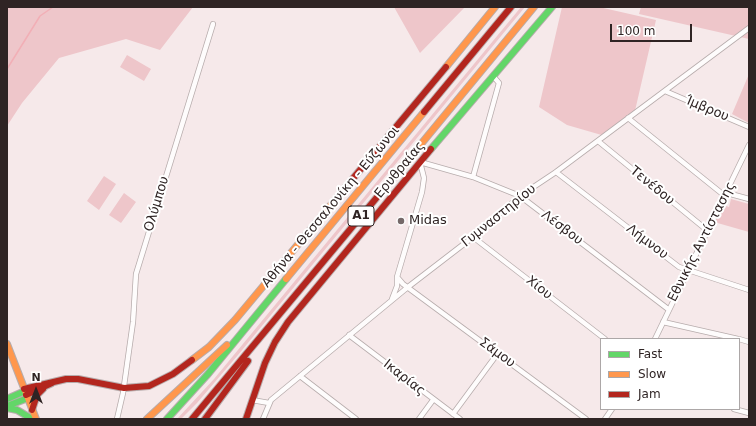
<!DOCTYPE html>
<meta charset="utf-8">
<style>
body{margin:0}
#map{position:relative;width:756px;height:426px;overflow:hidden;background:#f6e9ea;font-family:"DejaVu Sans",sans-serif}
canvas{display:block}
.frame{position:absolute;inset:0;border:8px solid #2f2424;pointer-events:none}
.legend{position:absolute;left:600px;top:338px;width:140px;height:72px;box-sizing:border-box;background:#fff;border:1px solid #aca7a7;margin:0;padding:5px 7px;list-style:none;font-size:12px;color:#2f2424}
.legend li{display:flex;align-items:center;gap:8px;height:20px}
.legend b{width:20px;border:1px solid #aca7a7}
.north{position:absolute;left:16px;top:370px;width:40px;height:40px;-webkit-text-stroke:3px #fff;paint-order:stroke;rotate:0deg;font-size:11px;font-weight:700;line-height:16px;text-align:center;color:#2f2424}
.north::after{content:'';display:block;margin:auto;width:14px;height:18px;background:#2f2424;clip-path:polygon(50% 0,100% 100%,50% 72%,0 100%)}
.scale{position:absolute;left:610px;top:24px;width:82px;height:18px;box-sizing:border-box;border:2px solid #2f2424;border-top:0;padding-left:5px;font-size:12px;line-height:14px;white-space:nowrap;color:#2f2424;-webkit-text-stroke:3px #fff;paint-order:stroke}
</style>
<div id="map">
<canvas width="756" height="426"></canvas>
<div class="frame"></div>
<ul class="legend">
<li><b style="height:5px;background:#63d668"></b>Fast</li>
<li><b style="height:5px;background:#ff974d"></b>Slow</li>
<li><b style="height:5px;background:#b3261e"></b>Jam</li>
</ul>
<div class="north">N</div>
<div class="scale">100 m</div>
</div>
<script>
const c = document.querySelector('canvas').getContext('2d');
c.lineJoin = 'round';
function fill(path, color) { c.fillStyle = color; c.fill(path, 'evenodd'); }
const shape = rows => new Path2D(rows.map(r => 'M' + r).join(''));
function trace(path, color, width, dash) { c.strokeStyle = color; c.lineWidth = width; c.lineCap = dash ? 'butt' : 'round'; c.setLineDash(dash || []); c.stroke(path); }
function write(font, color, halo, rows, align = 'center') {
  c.font = font + ' "DejaVu Sans",sans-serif'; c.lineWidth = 4; c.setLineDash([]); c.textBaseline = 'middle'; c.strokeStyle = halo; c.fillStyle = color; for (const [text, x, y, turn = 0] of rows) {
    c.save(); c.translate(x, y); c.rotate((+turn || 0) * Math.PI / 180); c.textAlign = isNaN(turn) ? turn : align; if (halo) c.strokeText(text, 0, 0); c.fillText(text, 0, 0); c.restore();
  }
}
const green = shape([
 [7,7,193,7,160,50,126,39,59,58,22,103,7,126],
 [394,7,465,7,420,53],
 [521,7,525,7,238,355,197,403,181,419,177,419,214,379],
 [562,7,599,7,656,20,634,115,605,136,567,125,539,107],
 [641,7,749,7,749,39,639,14],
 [127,55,151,69,144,81,120,67],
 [749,74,749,123,732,114],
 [104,176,116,184,99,210,87,201],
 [124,193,136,202,121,223,109,215],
 [731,199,749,204,749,232,714,222,726,206,729,207]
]);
const stream = shape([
 [7,69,40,16,53,7]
]);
const street = shape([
 [665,91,749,127],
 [628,118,725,196],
 [598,141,708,231],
 [556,172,679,267,749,290],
 [473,177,499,83,493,76],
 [727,193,749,199],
 [473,237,605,339],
 [392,299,397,286,397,277],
 [663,322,738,339],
 [349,335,460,419],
 [655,339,749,145],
 [739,339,749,342],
 [300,376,356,419],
 [252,400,269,403],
 [734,409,749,413],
 [453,414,498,353],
 [117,419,123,393,133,322,136,274,213,24],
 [263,419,271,400,408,287,473,237,520,196,556,172,749,28],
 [419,419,433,400],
 [586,419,403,284,397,277,422,192,424,178,420,162,473,177,520,196,668,309],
 [605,419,612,409]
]);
const fast = shape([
 [431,149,552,7],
 [7,399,25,391],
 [7,406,28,398],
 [7,408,17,410,32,419],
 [167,419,208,374,286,279]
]);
const slow = shape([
 [446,67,495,7],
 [393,178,534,7],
 [286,279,424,112],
 [7,344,36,419],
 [192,360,209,347,235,320,345,188],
 [147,419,227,345]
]);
const jam = shape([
 [424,112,511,7],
 [345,188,446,67],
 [24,389,66,379,78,379,124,388,149,386,173,374,192,360],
 [26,395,52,383],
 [32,410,37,395,43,389],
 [192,419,393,178],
 [205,419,248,361],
 [246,419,265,363,275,342,288,322,431,149]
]);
const markers = [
 [401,221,4,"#756969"]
];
const shields = [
 [361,216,26]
];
const shieldNames = [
 ["Α1",361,216]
];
const streetNames = [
 ["Ίμβρου",707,109,23],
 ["Ερυθραίας",400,170,-50],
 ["Τενέδου",652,186,39],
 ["Ολύμπου",157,204,-73],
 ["Αθήνα - Θεσσαλονίκη - Εύζωνοι",331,207,-50],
 ["Γυμναστηρίου",499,216,-39],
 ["Λέσβου",562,228,37],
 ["Λήμνου",647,242,37],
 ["Εθνικής Αντίστασης",702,242,-63],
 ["Χίου",539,288,38],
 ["Σάμου",497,353,36],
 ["Ικαρίας",404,378,38]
];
const poiNames = [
 ["Midas",409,221]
];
fill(green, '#eec6ca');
trace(stream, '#f2afb6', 1.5);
trace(street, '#b7acac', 6);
trace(fast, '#b7acac', 8);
trace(slow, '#b7acac', 8);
trace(jam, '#b7acac', 8);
trace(street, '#fefcfc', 4.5);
trace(fast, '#63d668', 6);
trace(slow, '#ff974d', 6);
trace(jam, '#b3261e', 6);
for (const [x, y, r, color] of markers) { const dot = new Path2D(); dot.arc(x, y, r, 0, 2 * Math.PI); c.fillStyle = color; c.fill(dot); trace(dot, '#fff', 1.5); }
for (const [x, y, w] of shields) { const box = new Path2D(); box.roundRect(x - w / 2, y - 10, w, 20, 3); c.fillStyle = '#fff'; c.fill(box); trace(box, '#2f2424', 1); }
write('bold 12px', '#2f2424', null, shieldNames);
write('13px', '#2f2424', '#fff', streetNames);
write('13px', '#2f2424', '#fff', poiNames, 'left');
</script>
